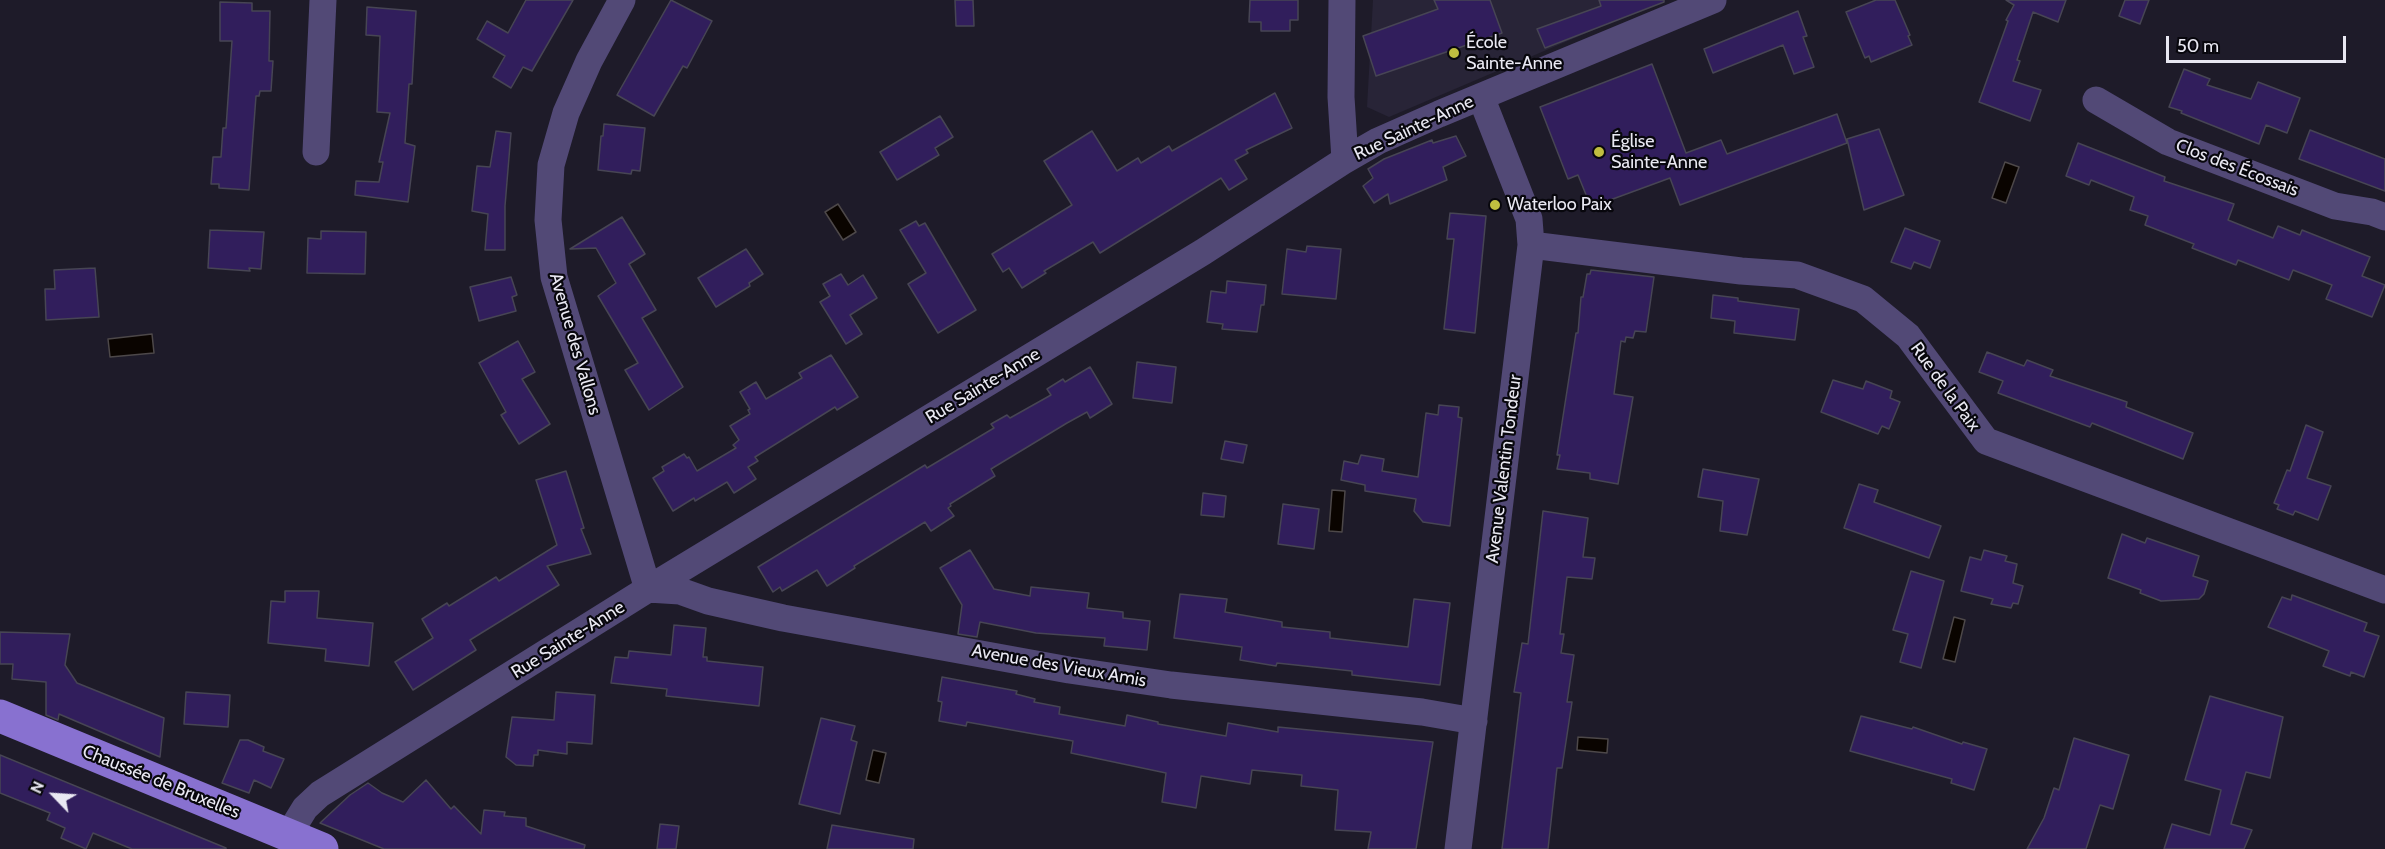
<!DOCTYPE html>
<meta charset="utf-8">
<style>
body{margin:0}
#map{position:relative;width:2385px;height:849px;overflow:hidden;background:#1e1b29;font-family:Cabin,sans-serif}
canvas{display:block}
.north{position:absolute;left:24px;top:765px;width:60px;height:60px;-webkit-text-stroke:4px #08070d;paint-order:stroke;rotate:295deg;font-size:16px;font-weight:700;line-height:24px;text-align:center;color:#e9e8f2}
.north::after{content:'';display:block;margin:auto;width:21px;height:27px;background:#e9e8f2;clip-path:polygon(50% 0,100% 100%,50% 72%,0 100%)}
.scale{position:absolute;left:2166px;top:36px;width:180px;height:27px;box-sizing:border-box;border:3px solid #e9e8f2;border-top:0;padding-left:8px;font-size:18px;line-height:21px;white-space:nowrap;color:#e9e8f2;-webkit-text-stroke:4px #08070d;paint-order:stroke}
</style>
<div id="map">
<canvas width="2385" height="849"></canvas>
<div class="north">N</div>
<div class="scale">50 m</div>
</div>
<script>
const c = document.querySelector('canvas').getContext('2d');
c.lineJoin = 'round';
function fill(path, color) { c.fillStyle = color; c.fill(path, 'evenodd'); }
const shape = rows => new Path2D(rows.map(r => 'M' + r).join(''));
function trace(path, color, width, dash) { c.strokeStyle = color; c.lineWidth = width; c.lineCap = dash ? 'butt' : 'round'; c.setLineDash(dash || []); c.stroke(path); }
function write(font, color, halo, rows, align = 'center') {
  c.font = font + ' Cabin,sans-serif'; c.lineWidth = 4.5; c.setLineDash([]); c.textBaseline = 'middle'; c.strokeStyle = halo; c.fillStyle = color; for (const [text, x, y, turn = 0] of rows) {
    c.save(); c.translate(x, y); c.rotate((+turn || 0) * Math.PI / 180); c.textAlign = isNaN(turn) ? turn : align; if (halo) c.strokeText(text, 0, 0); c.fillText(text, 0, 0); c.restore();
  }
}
const built = shape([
 [1373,0,1664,0,1389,117,1367,107]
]);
const water = shape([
 [2005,162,2019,167,2006,203,1992,198,2005,162],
 [838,204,856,232,843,240,825,212,838,204],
 [152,334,154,353,110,357,108,339,152,334],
 [1332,490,1345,491,1342,532,1329,531,1332,490],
 [1954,617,1965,620,1955,662,1943,659,1954,617],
 [1578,737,1608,739,1607,753,1577,750,1578,737],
 [873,750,886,753,879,783,866,780,873,750]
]);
const building = shape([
 [526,0,573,0,532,71,523,67,511,88,493,77,505,56,477,39,487,21,508,33,526,0],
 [671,0,712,21,687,68,683,66,654,116,617,95,671,0],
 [955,0,973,0,974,26,956,26,955,0],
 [1250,0,1298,0,1298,20,1290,20,1290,31,1261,31,1261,22,1249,22,1250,0],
 [1434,0,1490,0,1502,33,1376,76,1363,36,1438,9,1434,0],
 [1599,0,1664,0,1664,2,1545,48,1537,29,1601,6,1599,0],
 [1876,0,1895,0,1910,35,1908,36,1912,45,1871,62,1869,56,1865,58,1846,12,1876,0],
 [2006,0,2066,0,2058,22,2033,12,2017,60,2020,61,2013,81,2041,90,2030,121,1979,102,2008,21,2006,20,2014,5,2006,0],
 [2125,0,2149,0,2140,24,2119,16,2125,0],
 [220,2,252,3,252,11,270,11,269,61,273,61,271,91,260,91,259,96,256,96,249,190,219,188,219,184,211,184,213,157,221,157,223,128,226,128,232,41,220,41,220,2],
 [367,7,416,11,412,84,409,84,405,143,415,146,408,202,355,195,356,181,379,182,383,162,379,162,390,113,377,112,380,36,366,35,367,7],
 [1798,11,1807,36,1803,37,1814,67,1794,74,1783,45,1713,73,1704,49,1798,11],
 [1652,64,1686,153,1721,140,1727,154,1837,114,1847,143,1680,205,1670,178,1591,207,1578,175,1568,179,1540,107,1652,64],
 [2184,69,2210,79,2207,85,2251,99,2258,82,2300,98,2287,133,2266,125,2259,144,2181,113,2182,111,2169,107,2184,69],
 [1275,93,1292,128,1246,150,1248,153,1235,160,1247,179,1229,190,1221,178,1100,253,1093,242,1044,271,1046,273,1022,288,1009,268,1003,272,992,254,1072,205,1044,161,1092,131,1117,171,1138,158,1141,163,1169,146,1172,151,1275,93],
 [940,116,953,137,935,148,939,155,897,180,880,152,940,116],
 [604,124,645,128,640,171,632,170,631,174,598,170,601,136,603,136,604,124],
 [1879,129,1904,195,1864,210,1847,139,1879,129],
 [2310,130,2385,159,2385,191,2299,159,2310,130],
 [496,131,511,133,505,206,505,250,485,250,488,214,472,211,477,166,490,167,496,131],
 [1456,136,1466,156,1443,167,1447,180,1390,204,1388,194,1374,203,1363,186,1373,178,1368,169,1384,159,1432,140,1433,143,1456,136],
 [2078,143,2165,177,2164,181,2234,204,2228,220,2273,238,2278,226,2300,235,2302,230,2370,257,2362,276,2385,285,2372,317,2326,299,2332,285,2293,270,2289,280,2238,260,2236,265,2192,248,2194,244,2145,225,2148,216,2130,210,2134,197,2091,180,2089,185,2066,176,2078,143],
 [1450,213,1486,216,1475,333,1444,329,1454,239,1447,239,1450,213],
 [622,217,645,254,629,264,656,310,642,318,683,387,649,410,625,370,638,363,598,296,616,283,596,248,570,249,622,217],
 [916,221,919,226,925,223,976,310,938,333,908,284,926,273,900,230,916,221],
 [1905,228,1940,241,1930,268,1914,262,1911,269,1891,262,1905,228],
 [210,230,264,232,261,269,249,268,250,271,208,268,210,230],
 [321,231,366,232,365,274,307,273,308,238,321,239,321,231],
 [1307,246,1341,249,1336,299,1282,294,1287,249,1306,252,1307,246],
 [746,249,763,274,749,283,750,286,716,307,698,278,746,249],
 [95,268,99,317,46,320,45,289,55,289,54,270,95,268],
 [1591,270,1654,277,1646,332,1635,331,1633,338,1626,337,1625,342,1621,341,1614,394,1633,397,1618,484,1590,479,1590,473,1557,469,1560,455,1557,455,1576,333,1578,333,1581,297,1583,297,1587,274,1590,274,1591,270],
 [841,274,848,285,863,275,877,298,850,315,862,334,846,344,820,302,830,296,823,284,841,274],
 [511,277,517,295,512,297,516,311,479,321,470,287,511,277],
 [1227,281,1266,285,1264,305,1261,305,1257,332,1222,329,1223,324,1207,322,1211,291,1226,293,1227,281],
 [1713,295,1738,298,1738,301,1799,309,1795,340,1734,333,1735,321,1711,318,1713,295],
 [518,341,535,372,522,379,550,424,519,444,501,415,506,412,479,363,518,341],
 [1987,352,2024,366,2027,360,2053,370,2050,376,2127,402,2126,407,2193,433,2183,459,2092,423,2090,427,1998,393,2003,381,1979,372,1987,352],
 [831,355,858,397,837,410,835,407,755,457,758,461,748,467,756,479,734,493,727,482,695,501,694,498,673,511,653,478,664,471,662,467,684,454,687,458,689,457,697,471,736,448,733,445,739,440,730,426,750,414,748,410,750,409,740,392,756,382,766,399,802,378,799,373,831,355],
 [1137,362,1176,367,1172,403,1133,398,1137,362],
 [1090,367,1112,404,1090,418,1087,412,1067,423,991,469,995,476,950,504,951,506,948,508,954,516,931,531,925,522,854,566,855,568,827,586,817,570,782,591,780,587,773,592,758,567,925,465,927,468,994,428,991,424,1007,415,1010,418,1051,395,1047,389,1063,379,1065,382,1090,367],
 [1833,380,1863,389,1866,381,1892,391,1890,398,1900,402,1889,429,1882,426,1878,434,1821,412,1833,380],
 [1439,405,1459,407,1458,417,1462,418,1450,526,1423,522,1414,511,1416,499,1365,491,1365,485,1341,480,1344,461,1358,464,1361,455,1384,459,1382,471,1418,477,1426,413,1438,415,1439,405],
 [2306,425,2323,432,2307,478,2331,486,2318,520,2295,511,2293,515,2277,509,2279,505,2274,503,2287,470,2290,471,2306,425],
 [1225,441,1247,445,1243,463,1221,459,1225,441],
 [1703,469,1759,479,1747,535,1720,531,1723,501,1698,497,1703,469],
 [566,471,584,528,581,529,591,554,547,566,559,585,470,640,476,650,413,690,395,662,433,638,422,619,447,603,449,606,496,577,499,581,557,545,536,480,566,471],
 [1859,484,1878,490,1874,502,1941,526,1929,558,1844,528,1859,484],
 [1203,493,1226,496,1224,517,1201,515,1203,493],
 [1283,504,1319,509,1314,549,1278,544,1283,504],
 [1543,511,1588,518,1583,557,1595,558,1592,579,1567,577,1560,634,1564,634,1561,653,1574,655,1567,702,1572,702,1562,768,1557,768,1548,849,1502,849,1521,693,1514,692,1522,643,1528,644,1543,511],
 [2122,534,2145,543,2147,538,2199,556,2193,576,2208,581,2204,594,2199,599,2161,601,2140,593,2141,590,2108,578,2122,534],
 [970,550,994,589,1030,596,1031,587,1089,593,1087,608,1123,612,1123,618,1150,621,1147,650,1104,646,1105,638,1036,633,980,622,977,637,958,634,962,605,940,568,970,550],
 [1984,550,2007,556,2005,561,2017,564,2013,583,2023,586,2018,604,2013,603,2011,608,1991,604,1993,599,1961,591,1970,557,1981,560,1984,550],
 [1911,571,1944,581,1921,668,1900,662,1908,634,1893,630,1911,571],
 [285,591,319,591,317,618,373,623,369,666,325,661,326,649,268,643,271,601,285,602,285,591],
 [1180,594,1227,599,1225,612,1282,622,1282,627,1330,632,1330,638,1408,647,1414,599,1450,603,1440,685,1352,675,1352,671,1277,663,1276,666,1240,660,1242,647,1174,638,1180,594],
 [2292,595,2367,623,2364,631,2379,636,2364,677,2351,672,2350,676,2323,666,2329,651,2268,627,2282,597,2291,600,2292,595],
 [674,625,706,628,703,657,707,657,707,661,763,667,759,706,666,696,667,689,611,683,615,657,628,658,629,651,671,655,674,625],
 [0,632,70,634,65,665,77,683,164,718,160,757,59,714,58,720,46,715,46,682,12,679,13,664,0,664,0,632],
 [942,677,1017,691,1016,694,1035,699,1034,702,1060,707,1059,714,1125,726,1127,715,1158,722,1158,724,1226,736,1228,723,1278,732,1278,727,1433,742,1416,849,1368,849,1371,832,1335,830,1338,790,1301,786,1302,775,1252,770,1250,784,1201,776,1196,808,1191,807,1162,802,1166,773,1071,753,1073,741,967,722,966,726,939,721,942,702,938,701,942,677],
 [186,692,230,695,228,727,184,724,186,692],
 [556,692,595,695,592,744,567,742,567,754,538,750,538,755,534,755,533,766,516,765,506,757,512,717,554,720,556,692],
 [2210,696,2283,717,2270,778,2246,772,2231,824,2252,830,2244,849,2164,849,2172,824,2210,835,2221,790,2185,780,2210,696],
 [1861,716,1912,729,1913,727,1962,744,1963,742,1987,749,1974,790,1951,783,1952,779,1850,751,1861,716],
 [821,718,855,726,851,740,857,742,840,814,799,804,821,718],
 [2074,738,2129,755,2113,809,2100,805,2086,849,2027,849,2044,818,2054,788,2059,790,2074,738],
 [240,740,248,740,264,747,263,751,284,759,271,788,254,780,249,793,222,783,240,740],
 [0,755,226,848,226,849,132,849,93,833,86,849,61,838,65,828,47,820,50,813,0,793,0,755],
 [426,780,451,809,454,806,481,834,484,810,505,812,504,816,526,818,526,826,585,845,584,849,384,849,320,823,350,795,368,783,382,793,403,802,426,780],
 [660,824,679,826,676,849,657,849,660,824],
 [832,825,914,839,913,849,827,849,832,825]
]);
const minor = shape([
 [622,0,589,61,566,113,551,165,548,220,554,277,648,589,680,591,708,601,783,618,1069,670,1171,685,1422,712,1474,721],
 [1342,0,1341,97,1345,160],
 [2096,100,2168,142,2335,206,2372,212,2385,217],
 [316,152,323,0],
 [1531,245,1741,271,1797,275,1863,299,1908,336,1986,441,2385,590],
 [289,834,305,808,320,794,648,589,1203,252,1345,160,1378,141,1439,114,1713,0],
 [1458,849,1531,245,1529,219,1481,97]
]);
const primary = shape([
 [0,716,322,849]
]);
const markers = [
 [1454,53,6,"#c0be40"],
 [1599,152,6,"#c0be40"],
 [1495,205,6,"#c0be40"]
];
const poiNames = [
 ["École",1466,43],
 ["Sainte-Anne",1466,64],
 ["Église",1611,142],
 ["Sainte-Anne",1611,163],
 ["Waterloo Paix",1507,205]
];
const streetNames = [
 ["Rue Sainte-Anne",1414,128,-25],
 ["Clos des Écossais",2237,168,21],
 ["Avenue des Vallons",575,344,74],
 ["Rue Sainte-Anne",983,386,-31],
 ["Rue de la Paix",1945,387,54],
 ["Avenue Valentin Tondeur",1504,469,-83],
 ["Rue Sainte-Anne",568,640,-32],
 ["Avenue des Vieux Amis",1059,666,10],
 ["Chaussée de Bruxelles",161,782,22]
];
fill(built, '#282437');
fill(water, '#0a0400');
trace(water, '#4d4849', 1.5);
fill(building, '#311e5c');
trace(building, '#474554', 1.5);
trace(minor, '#524976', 27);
trace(primary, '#8871d0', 33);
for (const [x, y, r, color] of markers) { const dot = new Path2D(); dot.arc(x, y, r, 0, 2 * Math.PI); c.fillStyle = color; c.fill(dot); trace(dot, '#08070d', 2); }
write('18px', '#e9e8f2', '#08070d', poiNames, 'left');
write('18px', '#e9e8f2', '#08070d', streetNames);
</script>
